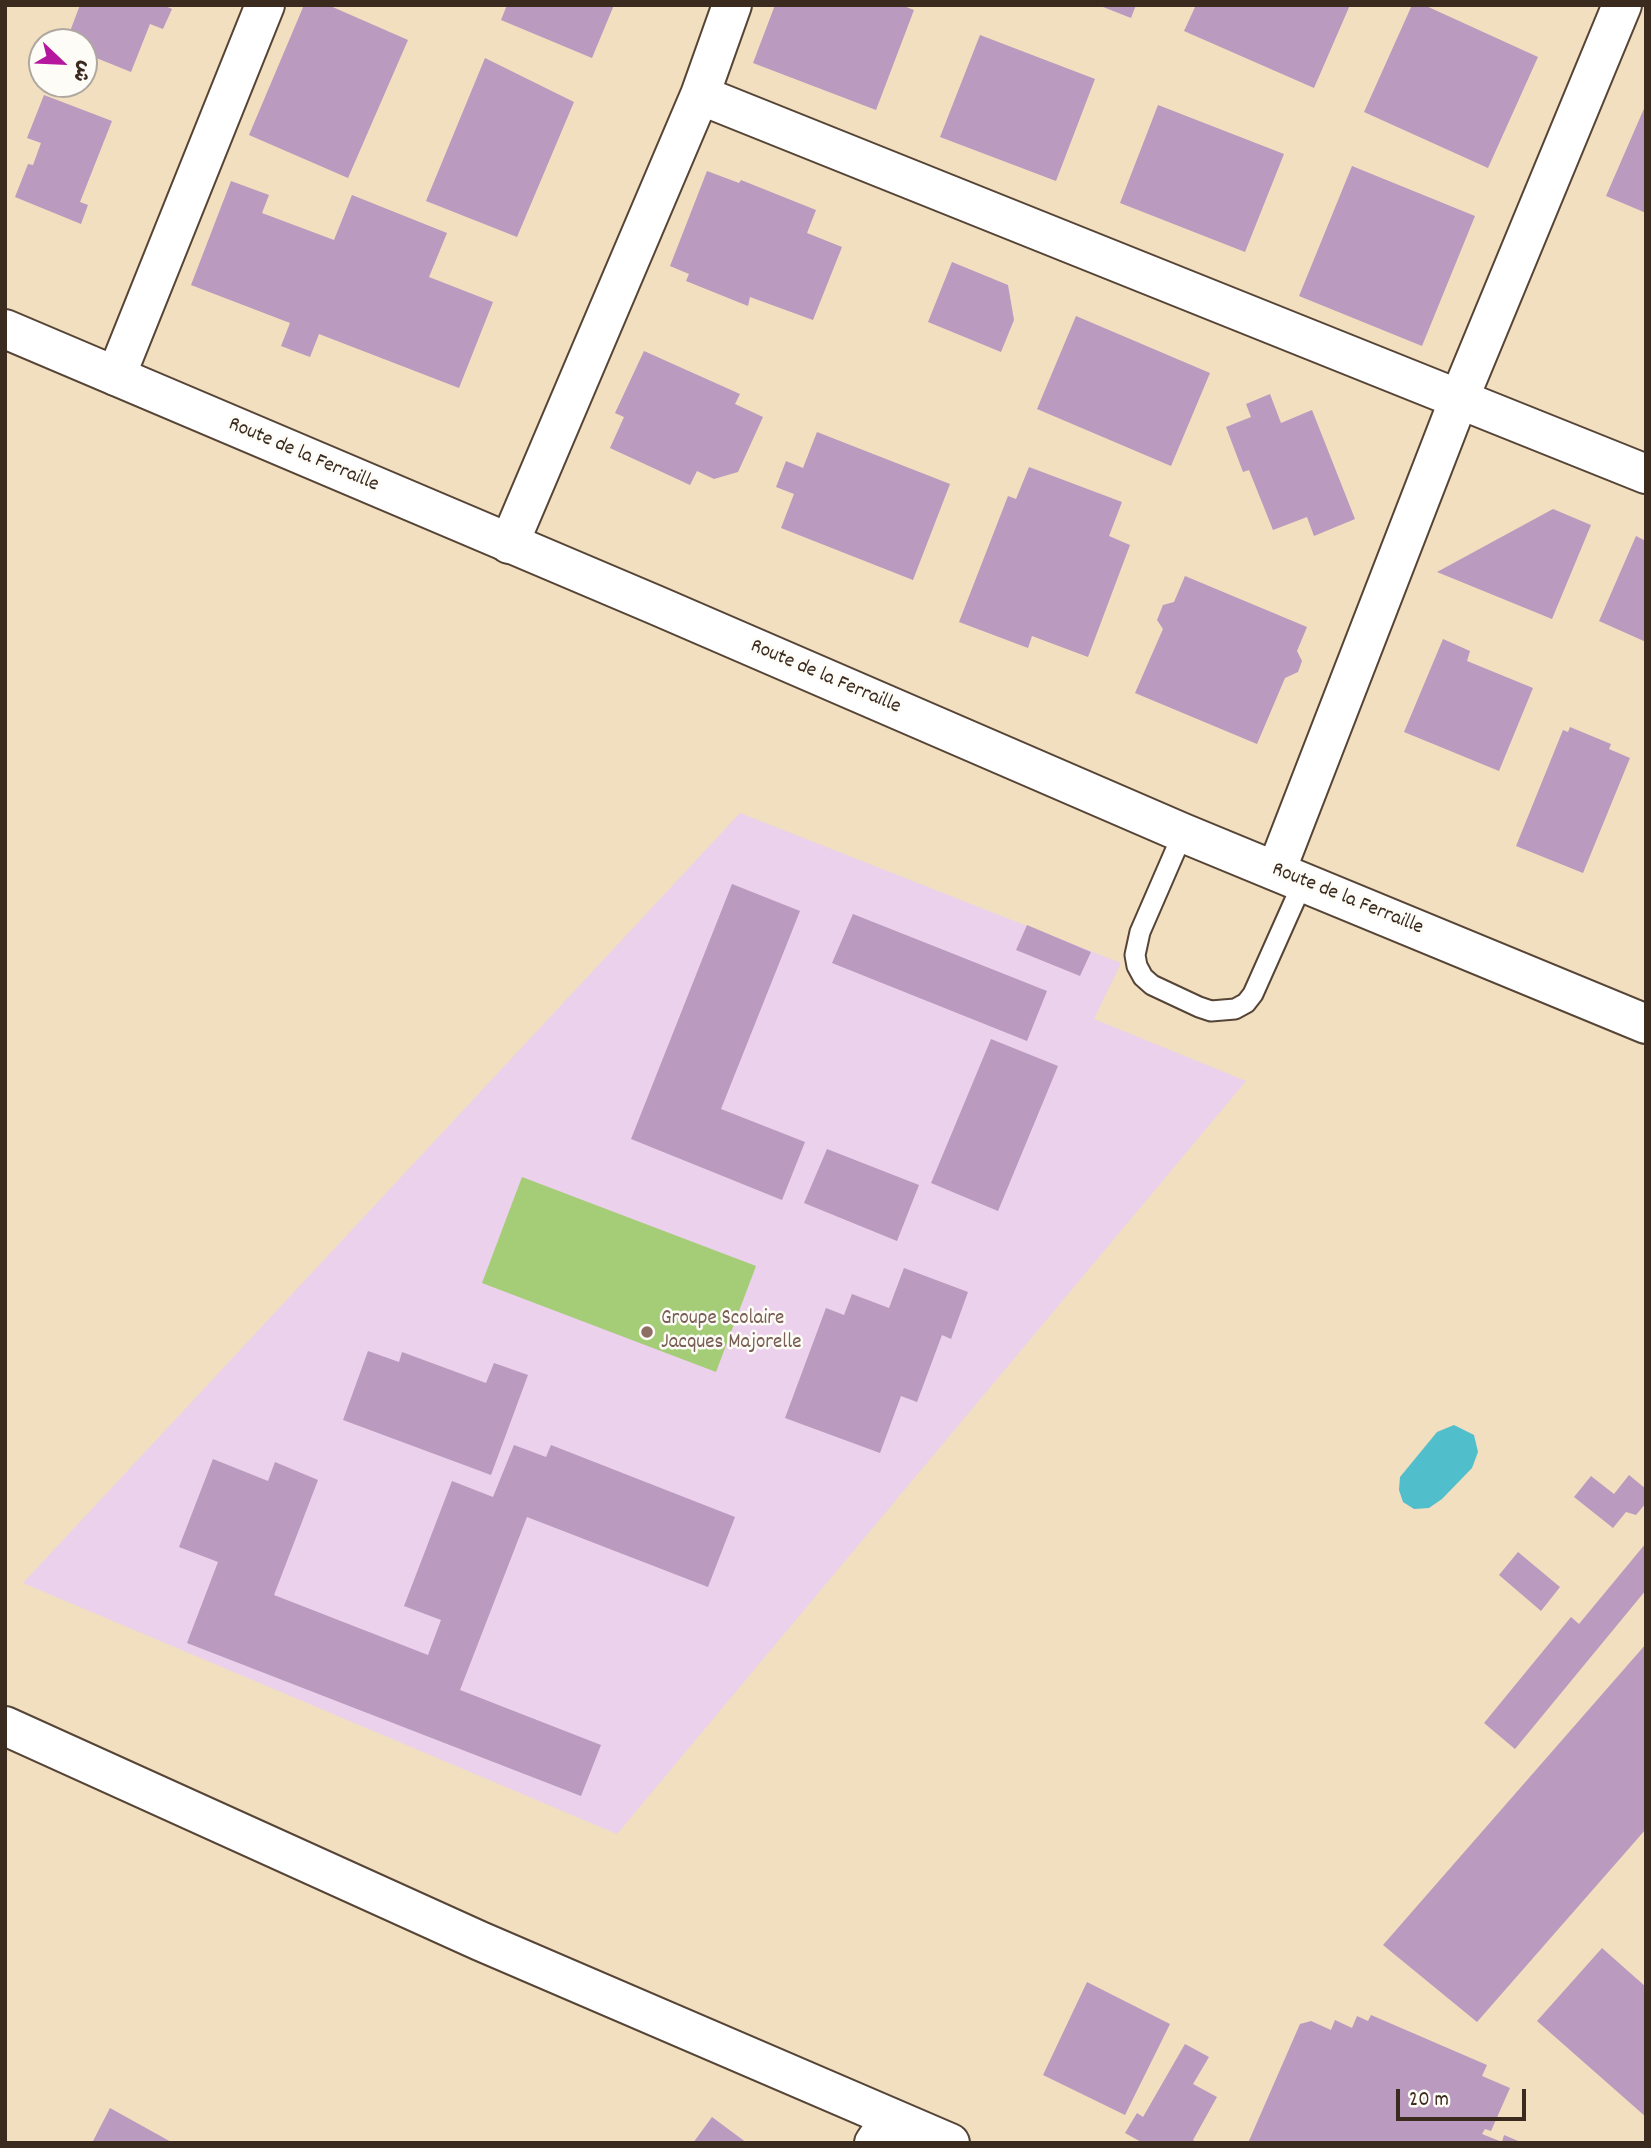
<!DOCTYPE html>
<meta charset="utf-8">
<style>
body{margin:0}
#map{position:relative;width:1651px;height:2148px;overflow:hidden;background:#f1dfc0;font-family:Dekko,"Playpen Sans Arabic",sans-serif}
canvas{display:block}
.frame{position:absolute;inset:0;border:7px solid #3b2a1e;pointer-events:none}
.north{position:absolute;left:28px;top:28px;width:70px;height:70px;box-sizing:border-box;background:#fdfcf7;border:2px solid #afa8a0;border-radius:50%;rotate:113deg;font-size:19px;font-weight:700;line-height:28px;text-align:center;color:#3b2a1e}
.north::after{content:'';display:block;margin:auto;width:24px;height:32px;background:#b5179e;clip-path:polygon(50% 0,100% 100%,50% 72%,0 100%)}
.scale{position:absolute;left:1396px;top:2089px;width:130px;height:32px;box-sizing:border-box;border:4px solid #3b2a1e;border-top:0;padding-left:9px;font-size:21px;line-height:24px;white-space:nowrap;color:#3b2a1e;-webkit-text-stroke:5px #fdfcf7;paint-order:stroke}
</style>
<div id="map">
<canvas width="1651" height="2148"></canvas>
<div class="frame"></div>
<div class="north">ش</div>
<div class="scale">20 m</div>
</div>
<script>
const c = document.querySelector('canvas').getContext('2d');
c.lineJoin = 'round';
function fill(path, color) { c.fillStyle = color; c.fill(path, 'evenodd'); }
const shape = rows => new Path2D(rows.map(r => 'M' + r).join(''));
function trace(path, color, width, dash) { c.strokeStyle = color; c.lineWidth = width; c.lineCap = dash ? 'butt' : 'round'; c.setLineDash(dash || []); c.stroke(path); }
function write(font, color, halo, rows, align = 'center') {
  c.font = font + ' Dekko,sans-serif'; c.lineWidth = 5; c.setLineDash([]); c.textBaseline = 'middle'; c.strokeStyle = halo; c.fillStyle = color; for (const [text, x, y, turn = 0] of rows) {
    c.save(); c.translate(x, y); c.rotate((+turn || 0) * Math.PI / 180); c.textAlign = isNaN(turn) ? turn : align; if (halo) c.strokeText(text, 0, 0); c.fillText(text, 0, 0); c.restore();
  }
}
const built = shape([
 [740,813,1121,963,1094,1019,1246,1081,617,1834,23,1583]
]);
const green = shape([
 [522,1177,756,1266,716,1372,482,1283]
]);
const water = shape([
 [1454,1425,1474,1435,1478,1452,1472,1468,1442,1499,1429,1508,1414,1509,1403,1502,1399,1490,1400,1477,1437,1432]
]);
const building = shape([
 [80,5,163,5,172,9,163,29,150,24,131,72,84,53,84,42,66,42],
 [304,5,328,5,408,40,348,178,249,135],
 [507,5,614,5,592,58,501,20],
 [775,5,901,5,914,10,876,110,753,63],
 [1098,5,1136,5,1131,18],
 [1196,5,1350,5,1314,88,1184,31],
 [1412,5,1424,5,1538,57,1488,168,1364,112],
 [980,35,1095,79,1056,181,940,137],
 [485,58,574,102,517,237,426,201],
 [44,95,112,121,80,202,88,205,81,224,15,197,28,164,33,165,41,143,27,138],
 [1646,104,1646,213,1606,196],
 [1158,105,1284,154,1245,252,1120,203],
 [1352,166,1475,216,1422,346,1299,296],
 [707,171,739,183,741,180,816,210,807,233,842,247,813,320,750,297,748,306,686,281,689,274,670,266],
 [231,181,269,195,262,213,334,240,352,195,447,233,429,277,493,302,459,388,319,334,310,357,281,346,290,323,191,285],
 [952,262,1008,285,1014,320,1001,352,928,322],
 [1076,316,1210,373,1171,466,1037,409],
 [644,351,740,394,735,404,763,417,738,472,714,479,697,471,690,485,610,448,624,417,615,413],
 [1270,394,1281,423,1312,410,1355,519,1314,536,1307,517,1273,530,1249,470,1243,472,1226,427,1251,417,1246,404],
 [817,432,950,484,913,580,781,528,794,494,776,487,786,461,803,468],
 [1029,467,1122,502,1109,536,1130,545,1088,657,1032,636,1028,648,959,622,1008,496,1016,499],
 [1553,509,1591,525,1552,619,1437,572],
 [1636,536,1646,541,1646,642,1599,621],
 [1185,576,1307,627,1297,651,1302,661,1298,672,1285,678,1257,744,1135,693,1163,629,1157,620,1163,605,1174,602],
 [1443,639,1470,651,1467,661,1533,688,1499,771,1404,732],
 [1570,727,1611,744,1609,749,1630,758,1583,873,1516,846,1563,730,1568,732],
 [732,884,800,911,721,1109,805,1142,782,1200,631,1139],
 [853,914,1047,991,1027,1041,832,963],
 [1027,925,1091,952,1080,976,1016,950],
 [991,1039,1058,1066,998,1211,931,1183],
 [827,1149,919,1185,897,1241,804,1203],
 [904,1268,968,1292,951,1339,942,1335,917,1402,901,1396,880,1453,785,1418,826,1308,844,1315,852,1294,889,1308],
 [368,1351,399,1362,402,1352,486,1383,494,1363,528,1375,491,1475,343,1420],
 [514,1445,546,1457,551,1445,735,1517,708,1587,527,1517,460,1690,601,1745,581,1796,187,1643,218,1562,179,1547,213,1459,268,1481,275,1462,318,1480,274,1595,428,1655,441,1620,404,1606,452,1481,493,1497],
 [1629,1475,1646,1489,1646,1503,1636,1515,1626,1512,1613,1528,1574,1497,1591,1476,1614,1494],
 [1646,1543,1646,1590,1515,1749,1484,1723,1571,1617,1579,1624],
 [1518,1552,1560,1587,1541,1611,1499,1575],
 [1646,1644,1646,1829,1477,2022,1383,1945],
 [1602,1948,1646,1987,1646,2117,1537,2021],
 [1087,1982,1170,2024,1125,2115,1043,2075],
 [1371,2015,1487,2065,1482,2076,1510,2088,1491,2131,1485,2129,1482,2134,1502,2142,1504,2135,1523,2143,1248,2143,1300,2024,1311,2021,1331,2030,1335,2020,1352,2028,1357,2016,1368,2021],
 [1185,2044,1209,2057,1193,2084,1217,2097,1193,2140,1197,2143,1143,2143,1125,2133,1137,2113,1143,2117],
 [110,2108,173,2143,92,2143],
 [712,2117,747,2143,693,2143]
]);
const service = shape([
 [1183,833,1140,932,1135,955,1137,966,1143,977,1152,985,1199,1007,1211,1011,1235,1009,1246,1003,1253,994,1303,882]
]);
const minor = shape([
 [700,95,1646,474],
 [116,376,265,5],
 [509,544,700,95,732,5],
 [1276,871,1459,399,1622,5],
 [874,2143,891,2118]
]);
const tertiary = shape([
 [5,329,658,606,1183,833,1646,1024],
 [5,1726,480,1941,950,2143]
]);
const markers = [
 [647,1332,7,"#8d6e63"]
];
const streetNames = [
 ["Route de la Ferraille",303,456,23],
 ["Route de la Ferraille",825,678,23],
 ["Route de la Ferraille",1347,900,22]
];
const educationNames = [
 ["Groupe Scolaire",661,1320],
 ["Jacques Majorelle",661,1344]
];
fill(built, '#ebd1eb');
fill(green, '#a5cc77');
fill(water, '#51becb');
fill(building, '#ba9abe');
trace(service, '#564536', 23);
trace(minor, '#564536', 42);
trace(tertiary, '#564536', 42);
trace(service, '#fff', 19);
trace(minor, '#fff', 38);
trace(tertiary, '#fff', 38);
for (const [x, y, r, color] of markers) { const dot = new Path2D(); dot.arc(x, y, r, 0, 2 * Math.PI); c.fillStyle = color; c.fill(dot); trace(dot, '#fdfcf7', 2.5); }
write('21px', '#3b2a1e', '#fdfcf7', streetNames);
write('21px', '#785e54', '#fdfcf7', educationNames, 'left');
</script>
